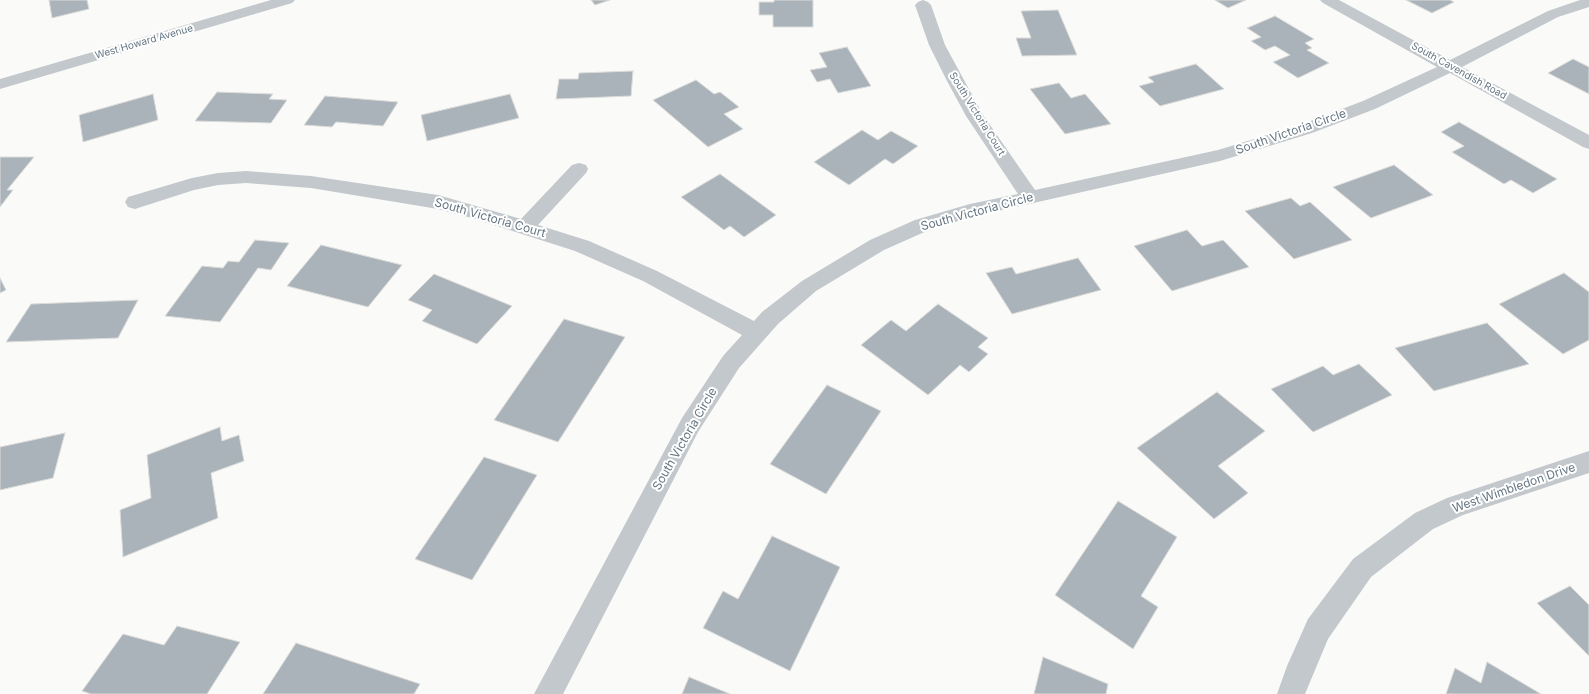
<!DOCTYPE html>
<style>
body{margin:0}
canvas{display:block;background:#fafaf8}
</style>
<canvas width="1589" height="694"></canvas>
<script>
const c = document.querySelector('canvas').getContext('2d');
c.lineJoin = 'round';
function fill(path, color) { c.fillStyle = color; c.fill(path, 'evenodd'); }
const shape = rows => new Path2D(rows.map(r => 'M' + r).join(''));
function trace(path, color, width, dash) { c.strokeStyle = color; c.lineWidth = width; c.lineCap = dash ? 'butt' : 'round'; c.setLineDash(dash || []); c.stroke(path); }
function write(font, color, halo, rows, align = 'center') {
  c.font = font + ' Inter,sans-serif'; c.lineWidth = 4; c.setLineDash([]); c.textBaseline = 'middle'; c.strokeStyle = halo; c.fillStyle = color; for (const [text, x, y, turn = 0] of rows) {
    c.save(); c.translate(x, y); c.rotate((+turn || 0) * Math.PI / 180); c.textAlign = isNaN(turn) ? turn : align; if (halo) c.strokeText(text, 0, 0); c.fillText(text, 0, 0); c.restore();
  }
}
const building = shape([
 [49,0,87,0,89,9,52,18,49,0],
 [591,0,610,0,595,5,591,0],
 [774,0,813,0,813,27,773,27,773,15,759,15,759,2,774,2,774,0],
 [1215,0,1246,0,1228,8,1215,0],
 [1406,0,1450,0,1454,2,1432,13,1406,0],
 [1058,10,1077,55,1022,56,1016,38,1031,38,1021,11,1058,10],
 [1275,16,1314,39,1305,43,1312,48,1307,50,1329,63,1298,78,1273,62,1290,55,1275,46,1265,50,1251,41,1261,37,1247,28,1275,16],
 [847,47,871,86,838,93,830,79,817,82,810,70,827,67,819,53,847,47],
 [1573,59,1589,67,1589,94,1548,73,1573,59],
 [1196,64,1224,89,1160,106,1139,86,1154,82,1148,77,1196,64],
 [633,71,631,96,556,99,559,79,578,79,579,73,633,71],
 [696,80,714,94,720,92,739,107,724,114,743,129,708,147,653,100,696,80],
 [1059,83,1071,98,1085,94,1111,124,1065,134,1030,89,1059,83],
 [217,92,273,94,269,99,287,100,271,123,195,121,217,92],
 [153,94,158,120,83,142,79,115,153,94],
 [510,94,519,118,427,141,421,115,510,94],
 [325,96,398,102,383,126,336,122,332,127,304,125,325,96],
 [1459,122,1557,179,1533,193,1511,180,1504,184,1452,152,1464,146,1441,132,1459,122],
 [862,130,878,140,891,131,918,146,893,164,885,159,849,185,814,162,862,130],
 [0,157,34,157,7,190,13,190,0,207,0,157],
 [1394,165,1433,195,1371,218,1333,187,1394,165],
 [720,174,776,215,744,237,730,226,724,230,681,197,720,174],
 [1291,198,1300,206,1310,202,1352,240,1294,259,1245,211,1291,198],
 [1187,230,1202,246,1223,240,1249,267,1172,291,1134,246,1187,230],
 [255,240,289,243,271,270,258,268,220,322,165,316,202,266,223,268,228,261,239,262,255,240],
 [321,245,402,265,368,307,287,286,321,245],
 [1078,258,1101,290,1012,314,986,273,1012,267,1016,274,1078,258],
 [1564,273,1589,292,1589,340,1563,354,1499,304,1564,273],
 [434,274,512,306,477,344,422,321,432,310,408,300,434,274],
 [0,278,6,290,0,293,0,278],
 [138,300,118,338,6,342,31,304,138,300],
 [938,304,988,338,978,347,988,354,969,372,960,365,928,395,861,345,891,320,906,331,938,304],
 [564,319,625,337,558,442,494,420,564,319],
 [1487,323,1529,364,1434,391,1395,348,1487,323],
 [1359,364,1392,395,1313,432,1271,389,1323,366,1333,375,1359,364],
 [827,385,881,411,826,494,770,464,827,385],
 [1217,392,1265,431,1218,466,1248,493,1214,519,1137,448,1217,392],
 [220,427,222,441,239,435,244,461,211,473,218,518,123,557,120,510,151,498,147,455,220,427],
 [65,433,53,478,0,490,0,447,65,433],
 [484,457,537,475,472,580,415,559,484,457],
 [1118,501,1177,537,1141,596,1158,607,1133,649,1055,595,1118,501],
 [772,536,840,567,790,671,703,628,723,591,738,599,772,536],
 [1570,586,1589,605,1589,656,1537,603,1570,586],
 [177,626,240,642,207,694,91,694,82,691,123,634,164,645,177,626],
 [296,643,420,684,414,694,263,694,296,643],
 [1043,657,1108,684,1106,694,1034,694,1043,657],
 [1487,662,1541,694,1446,694,1455,668,1481,683,1487,662],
 [689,677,730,694,682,694,689,677]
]);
const minor = shape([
 [271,0,295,0,292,3,0,89,0,79,271,0],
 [923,0,928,2,931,5,945,45,983,115,1035,190,1218,150,1300,125,1363,101,1437,67,1323,3,1320,0,1339,0,1450,60,1548,11,1580,0,1589,0,1589,7,1558,17,1462,67,1589,135,1589,149,1583,147,1450,73,1375,109,1312,133,1220,161,971,217,929,230,884,250,816,291,778,324,739,368,698,432,563,694,534,694,682,418,723,356,742,335,643,281,575,251,472,218,438,209,311,188,246,183,218,185,194,190,135,209,128,207,125,202,128,197,192,178,218,173,246,171,311,176,438,195,521,219,572,165,579,163,586,165,588,169,586,173,538,225,589,241,657,271,754,321,762,312,802,281,870,240,915,220,970,204,1018,194,966,116,947,81,929,45,915,5,918,2,923,0],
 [1589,451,1589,473,1463,515,1433,529,1371,577,1328,639,1305,694,1277,694,1287,666,1308,619,1353,559,1415,513,1447,498,1589,451]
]);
const farStreetnames = [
 ["West Howard Avenue",144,42,-16],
 ["South Cavendish Road",1459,71,29],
 ["South Victoria Court",977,114,58]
];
const streetNames = [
 ["South Victoria Circle",1291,132,-19],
 ["South Victoria Circle",977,212,-15],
 ["South Victoria Court",490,218,16],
 ["South Victoria Circle",685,439,-60],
 ["West Wimbledon Drive",1514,488,-19]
];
fill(building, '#aab3b9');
trace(building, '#dcdcda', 1);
fill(minor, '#c3c8cc');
write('10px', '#657683', '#fff', farStreetnames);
write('12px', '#657683', '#fff', streetNames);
</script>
